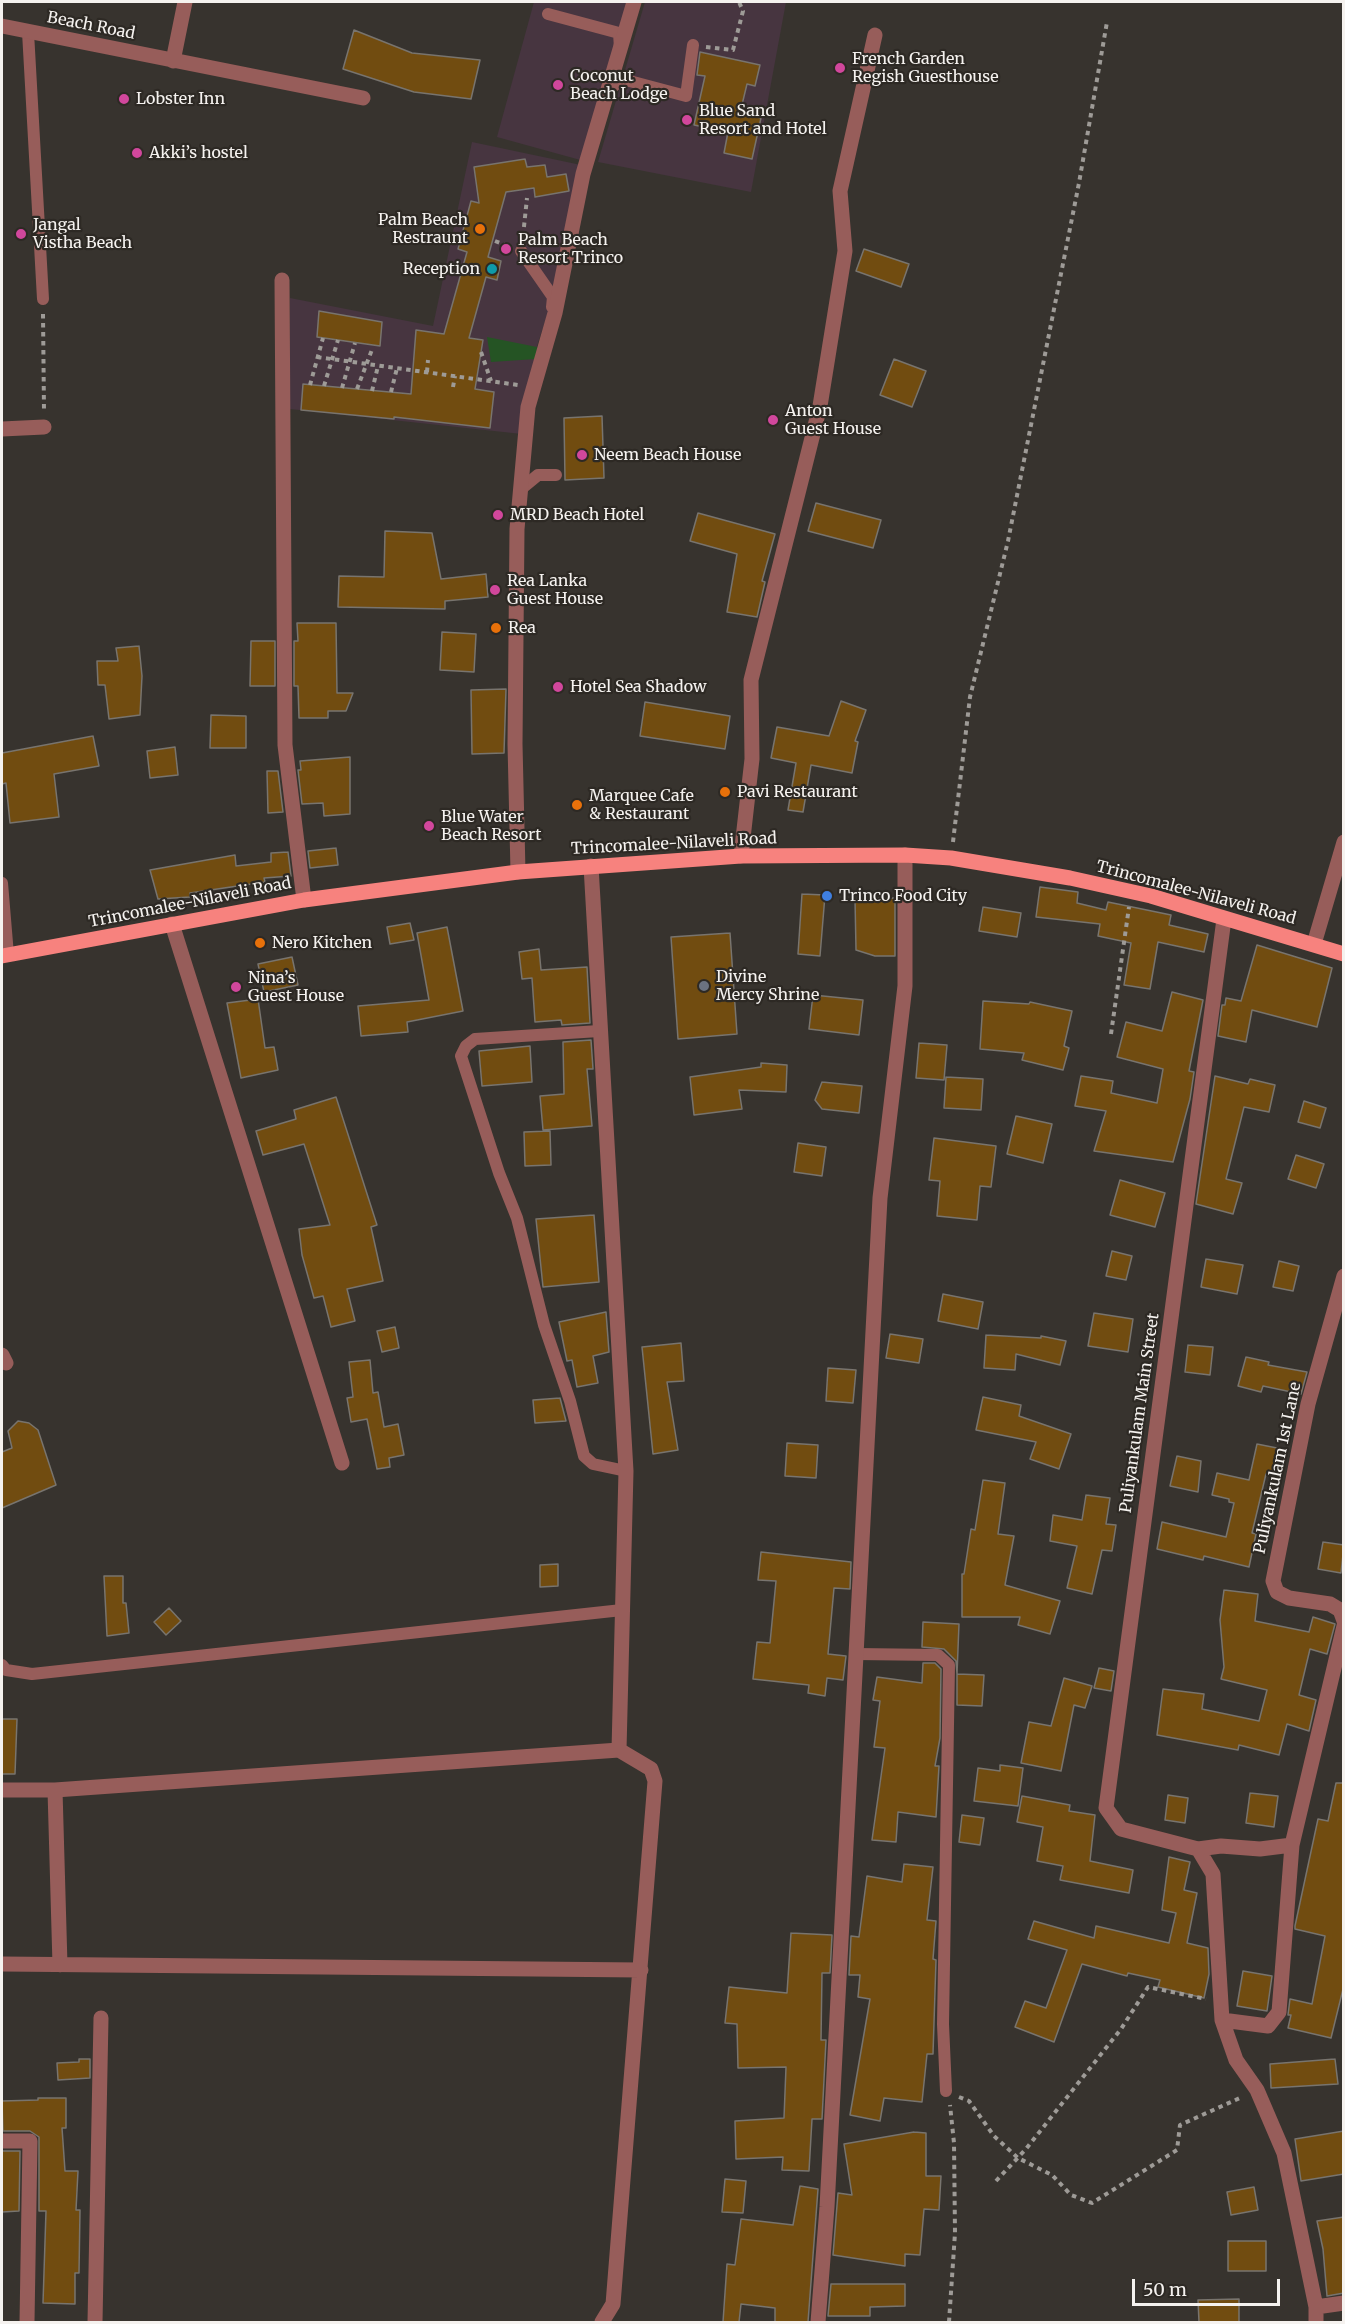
<!DOCTYPE html>
<meta charset="utf-8">
<style>
body{margin:0}
#map{position:relative;width:1345px;height:2324px;overflow:hidden;background:#37332e;font-family:Merriweather,serif}
canvas{display:block}
.frame{position:absolute;inset:0;border:3px solid #f5f2ef;pointer-events:none}
.scale{position:absolute;left:1132px;top:2279px;width:148px;height:27px;box-sizing:border-box;border:3px solid #f5f2ef;border-top:0;padding-left:8px;font-size:18px;line-height:21px;white-space:nowrap;color:#f5f2ef;-webkit-text-stroke:4px #2d2924;paint-order:stroke}
</style>
<div id="map">
<canvas width="1345" height="2324"></canvas>
<div class="frame"></div>
<div class="scale">50 m</div>
</div>
<script>
const c = document.querySelector('canvas').getContext('2d');
c.lineJoin = 'round';
function fill(path, color) { c.fillStyle = color; c.fill(path, 'evenodd'); }
const shape = rows => new Path2D(rows.map(r => 'M' + r).join(''));
function trace(path, color, width, dash) { c.strokeStyle = color; c.lineWidth = width; c.lineCap = dash ? 'butt' : 'round'; c.setLineDash(dash || []); c.stroke(path); }
function write(font, color, halo, rows, align = 'center') {
  c.font = font + ' Merriweather,serif'; c.lineWidth = 4.5; c.setLineDash([]); c.textBaseline = 'middle'; c.strokeStyle = halo; c.fillStyle = color; for (const [text, x, y, turn = 0] of rows) {
    c.save(); c.translate(x, y); c.rotate((+turn || 0) * Math.PI / 180); c.textAlign = isNaN(turn) ? turn : align; if (halo) c.strokeText(text, 0, 0); c.fillText(text, 0, 0); c.restore();
  }
}
const commercial = shape([
 [534,2,628,2,584,161,497,137],
 [645,2,786,2,751,192,598,162],
 [472,142,581,165,553,297,537,346,522,434,290,409,290,298,433,326]
]);
const green = shape([
 [487,337,537,347,536,359,491,362]
]);
const building = shape([
 [354,30,412,53,480,60,471,99,414,92,343,69,354,30],
 [700,52,760,65,755,86,747,84,740,113,761,118,752,159,724,153,728,132,694,125,705,76,697,75,700,52],
 [525,159,527,167,545,165,547,177,566,174,569,191,535,197,534,188,506,192,488,257,501,261,497,280,486,277,469,338,483,340,475,389,494,392,490,428,394,417,394,419,301,410,303,384,411,394,416,330,444,334,467,252,458,249,471,201,479,203,474,167,525,159],
 [864,249,909,264,901,287,856,271,864,249],
 [319,311,382,322,380,346,317,337,319,311],
 [894,359,926,371,912,407,880,395,894,359],
 [602,416,604,478,565,480,564,418,602,416],
 [816,503,881,520,873,548,808,531,816,503],
 [698,513,775,534,762,581,765,582,757,617,727,612,737,554,690,541,698,513],
 [385,531,432,533,441,579,486,574,488,597,445,601,445,609,338,607,339,576,384,577,385,531],
 [297,623,336,623,337,693,353,693,346,711,328,711,328,718,299,718,298,686,294,686,294,641,298,641,297,623],
 [442,632,476,634,474,672,440,670,442,632],
 [251,641,275,641,275,686,250,686,251,641],
 [139,646,142,676,140,715,109,719,105,685,98,685,97,661,118,661,116,648,139,646],
 [506,689,504,753,472,754,471,690,506,689],
 [841,701,866,710,855,741,858,742,852,773,811,765,803,812,788,810,796,763,771,758,777,727,829,736,841,701],
 [645,702,730,716,725,749,640,736,645,702],
 [211,715,246,716,246,748,210,748,211,715],
 [93,736,99,766,54,774,59,817,10,823,6,783,2,784,2,753,93,736],
 [175,747,178,775,150,778,147,751,175,747],
 [350,757,350,814,324,816,323,803,302,804,298,770,301,770,300,761,350,757],
 [267,771,278,771,283,812,268,813,267,771],
 [336,848,338,865,310,868,308,851,336,848],
 [288,852,291,876,264,878,265,882,190,893,190,897,158,899,150,870,235,855,236,866,271,862,271,853,288,852],
 [1040,887,1078,892,1077,903,1106,910,1108,902,1171,915,1169,925,1208,934,1204,952,1158,942,1150,989,1124,985,1131,943,1098,936,1100,924,1036,917,1040,887],
 [802,894,825,895,820,956,798,954,802,894],
 [895,898,895,956,875,956,856,950,855,899,895,898],
 [983,907,1021,913,1017,937,979,931,983,907],
 [410,923,414,940,390,944,387,927,410,923],
 [447,927,463,1011,407,1022,408,1032,361,1036,358,1006,429,1000,417,933,447,927],
 [730,933,737,1034,678,1039,671,937,730,933],
 [1257,945,1332,968,1317,1027,1252,1010,1246,1042,1218,1036,1222,1005,1225,1005,1226,998,1241,1001,1257,945],
 [539,949,541,970,587,967,590,1023,562,1025,561,1020,535,1022,532,978,522,979,519,952,539,949],
 [292,957,298,985,264,992,258,964,292,957],
 [1172,992,1203,1000,1189,1071,1194,1072,1190,1099,1173,1162,1094,1151,1106,1111,1075,1106,1081,1076,1113,1081,1111,1093,1157,1103,1163,1069,1117,1057,1126,1022,1162,1031,1172,992],
 [813,995,863,1000,859,1035,809,1029,813,995],
 [258,999,265,1048,274,1047,278,1070,241,1078,227,1003,258,999],
 [983,1001,1029,1004,1030,1002,1072,1011,1064,1046,1069,1048,1063,1070,1022,1060,1024,1053,980,1049,983,1001],
 [591,1040,593,1069,587,1069,592,1126,543,1130,540,1096,564,1094,563,1042,591,1040],
 [919,1043,947,1045,944,1080,916,1078,919,1043],
 [530,1046,532,1082,482,1086,479,1051,530,1046],
 [761,1063,787,1065,786,1092,739,1090,742,1109,694,1115,690,1077,761,1067,761,1063],
 [1215,1076,1248,1084,1250,1079,1275,1085,1269,1112,1244,1107,1226,1179,1242,1183,1233,1214,1196,1204,1215,1076],
 [946,1077,983,1079,981,1110,944,1108,946,1077],
 [822,1082,862,1086,859,1113,822,1109,815,1100,822,1082],
 [336,1097,377,1225,371,1227,383,1281,347,1289,355,1321,331,1327,323,1296,314,1298,302,1255,299,1229,330,1225,304,1144,263,1155,256,1131,296,1119,294,1110,336,1097],
 [1304,1101,1326,1108,1320,1128,1298,1122,1304,1101],
 [1016,1116,1052,1124,1043,1163,1007,1154,1016,1116],
 [550,1131,551,1165,525,1166,524,1132,550,1131],
 [934,1138,996,1146,991,1187,980,1186,977,1220,937,1216,940,1181,929,1180,934,1138],
 [798,1143,826,1147,822,1176,794,1172,798,1143],
 [1296,1155,1324,1164,1316,1188,1288,1179,1296,1155],
 [1120,1180,1165,1193,1155,1227,1110,1215,1120,1180],
 [594,1215,599,1282,543,1287,536,1219,594,1215],
 [1112,1251,1132,1256,1126,1280,1106,1276,1112,1251],
 [1206,1259,1243,1265,1237,1294,1201,1287,1206,1259],
 [1279,1261,1299,1266,1293,1291,1273,1287,1279,1261],
 [943,1294,983,1302,978,1329,938,1321,943,1294],
 [606,1312,609,1352,593,1356,598,1383,577,1387,572,1360,567,1361,559,1322,606,1312],
 [1094,1313,1133,1319,1128,1352,1088,1346,1094,1313],
 [395,1327,399,1348,382,1352,377,1331,395,1327],
 [890,1334,923,1339,919,1363,886,1358,890,1334],
 [986,1335,1041,1338,1041,1336,1066,1341,1060,1365,1016,1354,1015,1370,984,1368,986,1335],
 [681,1343,684,1381,667,1382,678,1450,653,1454,642,1347,681,1343],
 [1188,1345,1213,1347,1210,1375,1185,1372,1188,1345],
 [1246,1357,1269,1362,1268,1365,1307,1372,1301,1394,1263,1386,1261,1392,1238,1386,1246,1357],
 [370,1360,373,1393,378,1392,384,1427,398,1424,404,1455,389,1458,390,1467,377,1469,367,1419,351,1422,347,1398,353,1397,349,1362,370,1360],
 [828,1368,856,1370,853,1403,826,1401,828,1368],
 [983,1397,1021,1405,1019,1416,1071,1434,1059,1469,1030,1459,1036,1442,976,1430,983,1397],
 [560,1398,566,1421,535,1423,533,1400,560,1398],
 [18,1421,29,1423,38,1430,56,1485,2,1508,2,1452,12,1448,8,1431,18,1421],
 [787,1443,818,1445,816,1478,785,1476,787,1443],
 [1257,1444,1287,1450,1281,1477,1266,1474,1252,1533,1256,1534,1249,1567,1204,1556,1203,1560,1157,1549,1162,1522,1226,1537,1234,1503,1229,1502,1229,1499,1212,1495,1217,1473,1249,1480,1257,1444],
 [1177,1456,1201,1461,1198,1492,1170,1486,1177,1456],
 [983,1480,1005,1483,998,1534,1014,1536,1005,1585,1060,1601,1050,1634,1018,1625,1020,1617,962,1617,962,1574,964,1574,971,1529,975,1530,983,1480],
 [1086,1495,1110,1498,1106,1524,1116,1525,1112,1551,1102,1550,1092,1594,1067,1588,1077,1546,1050,1541,1053,1515,1082,1520,1086,1495],
 [1323,1542,1344,1545,1341,1573,1318,1569,1323,1542],
 [761,1552,851,1562,850,1589,834,1588,828,1654,846,1656,843,1680,827,1678,825,1696,808,1693,809,1685,753,1679,757,1642,770,1643,776,1581,758,1580,761,1552],
 [558,1564,558,1586,540,1587,540,1565,558,1564],
 [104,1576,123,1576,123,1603,126,1603,129,1633,107,1636,104,1576],
 [1224,1590,1258,1594,1255,1621,1309,1632,1313,1617,1335,1624,1327,1654,1310,1649,1299,1695,1316,1700,1309,1731,1287,1724,1279,1755,1239,1745,1238,1750,1157,1735,1163,1689,1204,1694,1202,1709,1259,1721,1267,1690,1221,1679,1224,1667,1220,1620,1224,1590],
 [169,1608,181,1621,166,1635,154,1622,169,1608],
 [923,1622,959,1624,957,1674,956,1661,944,1649,922,1647,923,1622],
 [923,1663,935,1663,941,1669,940,1738,935,1766,939,1766,936,1817,898,1812,896,1842,872,1840,885,1748,874,1747,880,1701,873,1700,877,1677,922,1683,923,1663],
 [1099,1668,1114,1671,1111,1691,1094,1688,1099,1668],
 [957,1674,984,1675,982,1706,957,1705,957,1674],
 [1064,1678,1092,1686,1085,1708,1074,1705,1061,1771,1021,1763,1029,1722,1051,1726,1064,1678],
 [2,1719,17,1719,15,1774,2,1774,2,1719],
 [1000,1765,1023,1768,1018,1806,974,1801,978,1768,1000,1771,1000,1765],
 [1336,1783,1344,1783,1344,1985,1331,2038,1288,2028,1291,2015,1288,2015,1290,1999,1312,2004,1325,1936,1295,1929,1295,1926,1318,1819,1328,1821,1336,1783],
 [1250,1793,1278,1796,1274,1827,1246,1823,1250,1793],
 [1168,1795,1188,1798,1185,1823,1165,1820,1168,1795],
 [1022,1796,1070,1805,1069,1811,1095,1815,1090,1861,1133,1870,1129,1893,1060,1880,1063,1866,1037,1861,1043,1827,1017,1822,1022,1796],
 [962,1815,984,1818,980,1845,959,1842,962,1815],
 [1169,1857,1190,1862,1184,1890,1197,1893,1187,1943,1208,1948,1209,1974,1204,1998,1158,1987,1160,1980,1128,1973,1127,1976,1082,1964,1054,2042,1015,2027,1025,2001,1046,2008,1067,1950,1028,1939,1034,1921,1094,1938,1096,1926,1169,1943,1176,1913,1162,1910,1169,1857],
 [904,1864,933,1867,927,1920,936,1921,933,1959,936,1960,933,2054,927,2054,922,2102,884,2098,880,2121,850,2115,870,1999,858,1997,860,1975,849,1975,851,1936,859,1937,867,1876,902,1882,904,1864],
 [791,1933,832,1935,830,1973,822,1973,821,2040,826,2040,822,2119,812,2119,809,2171,782,2170,783,2157,736,2159,735,2121,784,2118,786,2067,738,2068,737,2024,725,2023,729,1987,787,1993,791,1933],
 [1243,1971,1272,1976,1267,2011,1237,2006,1243,1971],
 [79,2059,90,2059,90,2078,58,2080,57,2063,79,2062,79,2059],
 [1335,2059,1338,2084,1271,2088,1270,2064,1335,2059],
 [38,2098,66,2098,66,2128,62,2128,65,2171,78,2171,76,2210,80,2210,79,2273,75,2273,75,2304,43,2303,46,2211,39,2211,39,2137,30,2131,3,2131,2,2101,38,2100,38,2098],
 [1344,2131,1344,2174,1301,2181,1295,2139,1344,2131],
 [914,2132,926,2133,926,2176,941,2176,939,2210,924,2209,920,2255,905,2254,905,2266,833,2255,838,2193,852,2195,844,2144,914,2132],
 [2,2151,20,2151,19,2211,2,2212,2,2151],
 [725,2179,746,2181,743,2213,722,2212,725,2179],
 [800,2186,818,2189,808,2322,775,2322,775,2308,741,2304,739,2322,723,2322,727,2264,735,2265,741,2219,793,2225,800,2186],
 [1254,2187,1258,2210,1231,2215,1227,2192,1254,2187],
 [1344,2217,1344,2293,1327,2296,1323,2249,1317,2221,1344,2217],
 [1228,2241,1266,2241,1266,2271,1228,2271,1228,2241],
 [831,2284,905,2284,905,2306,870,2307,870,2316,828,2316,831,2284],
 [1239,2299,1239,2322,1199,2322,1198,2300,1239,2299]
]);
const path = shape([
 [706,47,733,50,743,11,739,2],
 [523,236,527,198],
 [495,241,508,246],
 [43,314,44,411],
 [481,352,491,381],
 [317,357,518,385],
 [427,372,428,360],
 [310,385,323,338],
 [324,386,338,340],
 [453,387,455,376],
 [342,388,355,343],
 [357,389,373,347],
 [372,391,378,366],
 [391,392,397,368],
 [953,842,970,697,1008,541,1079,183,1107,22],
 [1111,1034,1129,907],
 [959,2097,969,2101,994,2136,1018,2158,1052,2175,1071,2195,1092,2203,1177,2150,1180,2125,1242,2097],
 [996,2181,1026,2149,1121,2029,1148,1987,1206,1999],
 [949,2322,955,2233,954,2143,950,2105]
]);
const lane = shape([
 [548,14,619,33,620,48],
 [28,32,43,299],
 [608,91,622,79,686,96,693,45],
 [521,251,553,297,552,307],
 [521,489,538,475,556,475],
 [2,883,8,955],
 [599,1031,475,1039,466,1046,461,1056,499,1173,517,1218,544,1325,570,1401,584,1456,593,1464,626,1471],
 [856,1654,938,1655,949,1665,943,2024,946,2091],
 [2,1665,6,1670,32,1674,622,1610]
]);
const street = shape([
 [2,26,363,98],
 [173,61,185,2],
 [282,280,285,745,304,900],
 [2,429,44,427],
 [741,856,752,759,751,680,820,406,845,251,840,191,875,35],
 [591,866,626,1471,619,1750,651,1769,655,1781,613,2304,602,2322],
 [518,872,515,744,517,529,528,407,555,313,583,174,634,2],
 [1224,919,1106,1808,1121,1829,1198,1849,1221,1846,1260,1849,1292,1845],
 [172,924,342,1463],
 [1314,944,1344,842],
 [1344,1276,1308,1404,1273,1581,1277,1592,1289,1598,1330,1604,1340,1610,1344,1621],
 [2,1355,6,1363],
 [2,1790,55,1790,619,1750],
 [55,1790,60,1965],
 [1198,1849,1213,1874,1222,2020,1236,2060,1257,2090,1284,2153,1316,2307,1316,2322],
 [2,1964,641,1970],
 [1222,2020,1268,2026,1279,2012,1292,1845,1344,1626],
 [2,2141,30,2141,27,2322],
 [1316,2307,1344,2303],
 [95,2322,101,2018],
 [818,2322,827,2207,880,1198,905,986,905,855]
]);
const primary = shape([
 [2,956,304,900,518,872,741,856,905,855,951,858,1070,878,1151,896,1344,954]
]);
const markers = [
 [840,68,6,"#d1479c"],
 [558,85,6,"#d1479c"],
 [124,99,6,"#d1479c"],
 [687,120,6,"#d1479c"],
 [137,153,6,"#d1479c"],
 [480,229,6,"#e8710a"],
 [21,234,6,"#d1479c"],
 [506,249,6,"#d1479c"],
 [492,269,6,"#0f9aa8"],
 [773,420,6,"#d1479c"],
 [582,455,6,"#d1479c"],
 [498,515,6,"#d1479c"],
 [495,590,6,"#d1479c"],
 [496,628,6,"#e8710a"],
 [558,687,6,"#d1479c"],
 [725,792,6,"#e8710a"],
 [577,805,6,"#e8710a"],
 [429,826,6,"#d1479c"],
 [827,896,6,"#3f7fe0"],
 [260,943,6,"#e8710a"],
 [704,986,6,"#6b7280"],
 [236,987,6,"#d1479c"]
];
const streetNames = [
 ["Beach Road",91,26,11],
 ["Trincomalee-Nilaveli Road",674,844,-3],
 ["Trincomalee-Nilaveli Road",1196,893,15],
 ["Trincomalee-Nilaveli Road",190,903,-11],
 ["Puliyankulam Main Street",1140,1413,-82],
 ["Puliyankulam 1st Lane",1278,1468,-78]
];
const poiNames = [
 ["French Garden",852,59],
 ["Regish Guesthouse",852,77],
 ["Coconut",570,76],
 ["Beach Lodge",570,94],
 ["Lobster Inn",136,99],
 ["Blue Sand",699,111],
 ["Resort and Hotel",699,129],
 ["Akki’s hostel",149,153],
 ["Palm Beach",468,220,"right"],
 ["Restraunt",468,238,"right"],
 ["Jangal",33,225],
 ["Vistha Beach",33,243],
 ["Palm Beach",518,240],
 ["Resort Trinco",518,258],
 ["Reception",480,269,"right"],
 ["Anton",785,411],
 ["Guest House",785,429],
 ["Neem Beach House",594,455],
 ["MRD Beach Hotel",510,515],
 ["Rea Lanka",507,581],
 ["Guest House",507,599],
 ["Rea",508,628],
 ["Hotel Sea Shadow",570,687],
 ["Pavi Restaurant",737,792],
 ["Marquee Cafe",589,796],
 ["& Restaurant",589,814],
 ["Blue Water",441,817],
 ["Beach Resort",441,835],
 ["Trinco Food City",839,896],
 ["Nero Kitchen",272,943],
 ["Divine",716,977],
 ["Mercy Shrine",716,995],
 ["Nina’s",248,978],
 ["Guest House",248,996]
];
fill(commercial, '#473540');
fill(green, '#255424');
fill(building, '#714c10');
trace(building, '#78746e', 1.5);
trace(path, '#9e9b97', 4, [4.5, 4.5]);
trace(lane, '#975d5a', 12);
trace(street, '#975d5a', 15);
trace(primary, '#f7827e', 15);
for (const [x, y, r, color] of markers) { const dot = new Path2D(); dot.arc(x, y, r, 0, 2 * Math.PI); c.fillStyle = color; c.fill(dot); trace(dot, '#2d2924', 2); }
write('16px', '#f5f2ef', '#2d2924', streetNames);
write('16px', '#f5f2ef', '#2d2924', poiNames, 'left');
</script>
